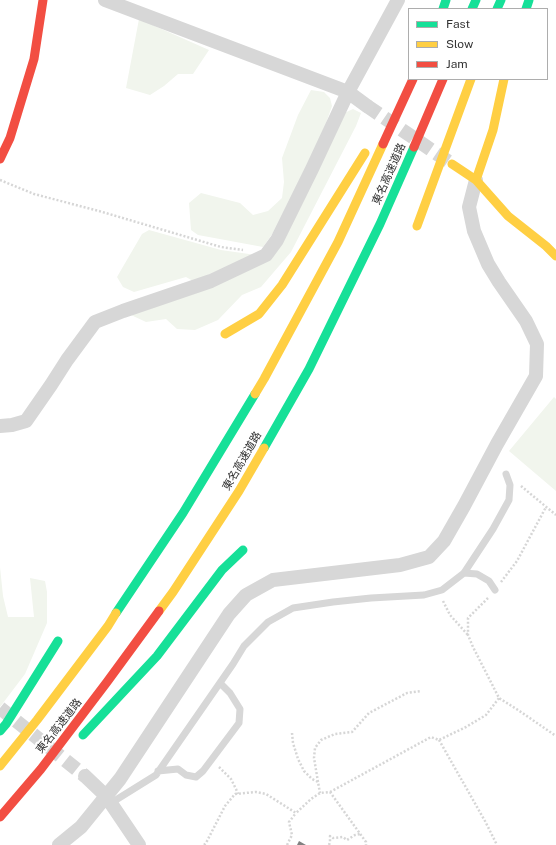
<!DOCTYPE html>
<meta charset="utf-8">
<style>
body{margin:0}
#map{position:relative;width:556px;height:845px;overflow:hidden;background:#fff;font-family:"Public Sans",sans-serif}
canvas{display:block}
.legend{position:absolute;left:408px;top:8px;width:140px;height:72px;box-sizing:border-box;background:#fff;border:1px solid #adadad;margin:0;padding:5px 7px;list-style:none;font-size:12px;color:#333}
.legend li{display:flex;align-items:center;gap:8px;height:20px}
.legend b{width:20px;border:1px solid #adadad}
</style>
<div id="map">
<canvas width="556" height="845"></canvas>
<ul class="legend">
<li><b style="height:5px;background:#16e098"></b>Fast</li>
<li><b style="height:5px;background:#ffcf43"></b>Slow</li>
<li><b style="height:5px;background:#f24e42"></b>Jam</li>
</ul>
</div>
<script>
const c = document.querySelector('canvas').getContext('2d');
c.lineJoin = 'round';
function fill(path, color) { c.fillStyle = color; c.fill(path, 'evenodd'); }
const shape = rows => new Path2D(rows.map(r => 'M' + r).join(''));
function trace(path, color, width, dash) { c.strokeStyle = color; c.lineWidth = width; c.lineCap = dash ? 'butt' : 'round'; c.setLineDash(dash || []); c.stroke(path); }
function write(font, color, halo, rows, align = 'center') {
  c.font = font + ' "Public Sans","Noto Sans JP",sans-serif'; c.lineWidth = 4; c.setLineDash([]); c.textBaseline = 'middle'; c.strokeStyle = halo; c.fillStyle = color; for (const [text, x, y, turn = 0] of rows) {
    c.save(); c.translate(x, y); c.rotate((+turn || 0) * Math.PI / 180); c.textAlign = isNaN(turn) ? turn : align; if (halo) c.strokeText(text, 0, 0); c.fillText(text, 0, 0); c.restore();
  }
}
const green = shape([
 [139,19,209,50,193,74,178,74,164,86,150,95,126,88],
 [311,90,324,92,330,98,332,106,325,126,285,216,263,247,198,235,191,230,189,203,201,193,240,203,253,215,268,211,282,198,284,182,282,158,298,115],
 [353,109,361,113,356,126,291,252,261,287,242,295,218,320,195,330,177,329,166,319,146,322,131,315,266,262,340,115],
 [149,230,221,250,256,255,193,281,186,277,134,292,123,287,117,277,142,234],
 [554,397,556,399,556,491,509,451],
 [0,567,3,596,8,617,34,617,30,578,45,581,47,592,47,623,25,674,0,707]
]);
const building = shape([
 [299,841,306,845,297,845]
]);
const streetTunnel = shape([
 [367,106,449,162],
 [0,708,85,776]
]);
const path = shape([
 [0,180,34,194,99,211,221,247,243,250],
 [521,486,556,515],
 [501,582,517,561,546,507],
 [488,598,468,618,468,635,473,647,499,698,518,710,556,736],
 [443,601,450,615,468,635],
 [292,733,293,743,298,759,304,771,312,779,318,782,320,793],
 [439,740,485,821,497,845],
 [219,767,231,779,236,789,238,794],
 [318,782,314,758,315,748,321,740,335,734,352,732,369,713,407,693,421,691],
 [330,792,431,737,439,740,466,727,486,715,499,698],
 [204,845,206,843,225,806,235,794,256,792,266,794,296,813,311,799,320,793,330,792,366,842,366,845],
 [287,845,292,835,289,822,296,813],
 [329,845,330,842,330,836,333,838,343,837,347,840,355,835,360,834]
]);
const lane = shape([
 [464,573,477,574,489,581,495,590],
 [158,771,178,769,186,775,196,777,203,771,239,723,240,709,230,693,220,683],
 [111,803,156,775,233,664,244,646,268,622,293,608,333,602,371,598,424,595,442,590,464,573,493,529,509,500,510,485,506,474]
]);
const street = shape([
 [105,0,348,92,367,106],
 [0,426,12,425,26,421,51,385,67,360,95,322,123,311,211,281,266,255,277,240,312,169,348,92,398,0],
 [85,776,106,796,139,845],
 [59,845,81,827,120,779,229,614,246,595,273,580,400,565,429,557,444,541,464,506,497,444,536,376,537,344,526,321,499,282,488,264,474,231,469,207,476,180]
]);
const fast = shape([
 [443,9,446,0],
 [472,9,476,0],
 [497,9,501,0],
 [526,9,529,0],
 [264,448,309,369,380,224,414,147],
 [116,613,183,513,255,394],
 [0,731,6,724,58,641],
 [83,735,157,656,222,570,243,550]
]);
const slow = shape([
 [452,164,476,180,508,216,546,246,556,256],
 [476,180,493,130,504,79],
 [417,226,471,79],
 [225,334,259,314,282,285,365,153],
 [255,394,264,379,338,242,383,144],
 [159,611,173,592,239,491,264,448],
 [0,766,37,720,108,626,116,613]
]);
const jam = shape([
 [383,144,413,79],
 [414,147,443,79],
 [0,159,10,138,34,59,43,0],
 [0,817,41,769,107,682,159,611]
]);
const streetNames = [
 ["東名高速道路",389,174,-66],
 ["東名高速道路",242,461,-60],
 ["東名高速道路",59,726,-52]
];
fill(green, '#f1f5ed');
fill(building, '#818181');
trace(streetTunnel, '#d6d6d6', 14, [14, 7]);
trace(path, '#d6d6d6', 2.5, [2, 2]);
trace(lane, '#d7d7d7', 7);
trace(street, '#d7d7d7', 14);
trace(fast, '#16e098', 9);
trace(slow, '#ffcf43', 9);
trace(jam, '#f24e42', 9);
write('11px', '#333', '#fff', streetNames);
</script>
